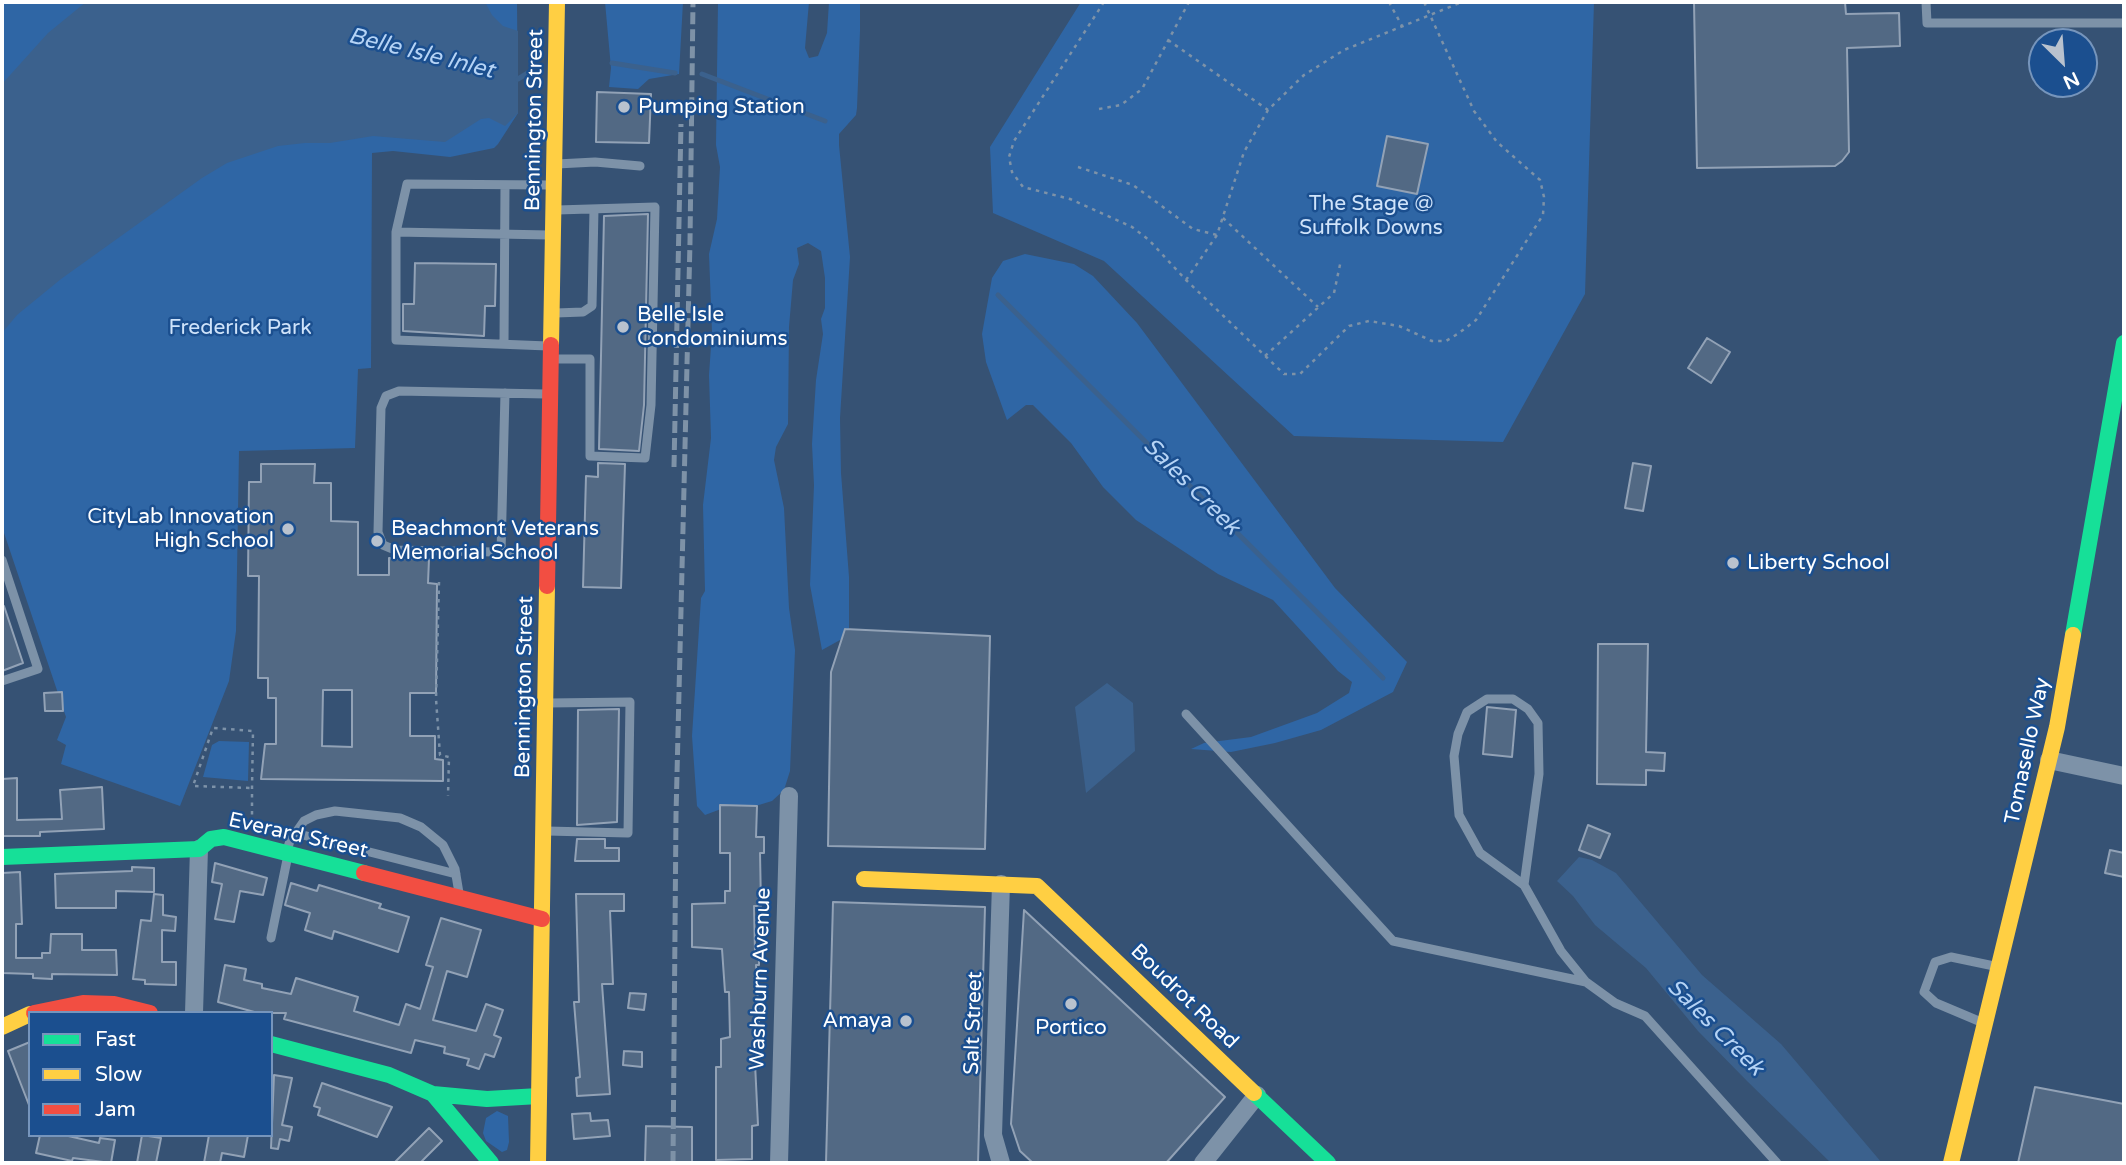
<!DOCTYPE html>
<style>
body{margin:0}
#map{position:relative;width:2126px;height:1165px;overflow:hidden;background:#365274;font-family:"Varela Round",sans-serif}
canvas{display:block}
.frame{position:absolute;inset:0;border:4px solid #fff;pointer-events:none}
.legend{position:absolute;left:28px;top:1011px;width:245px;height:126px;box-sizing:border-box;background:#1b4f8f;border:2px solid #7695bc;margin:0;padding:9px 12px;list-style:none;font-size:21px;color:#fff}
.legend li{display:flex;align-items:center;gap:14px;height:35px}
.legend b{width:35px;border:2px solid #7695bc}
.north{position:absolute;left:2028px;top:28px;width:70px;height:70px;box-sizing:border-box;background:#1b4f8f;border:2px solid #7695bc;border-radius:50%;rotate:155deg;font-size:19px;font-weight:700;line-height:28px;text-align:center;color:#fff}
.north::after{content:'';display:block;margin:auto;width:24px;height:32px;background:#b9c2ce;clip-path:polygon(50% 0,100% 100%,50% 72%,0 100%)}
</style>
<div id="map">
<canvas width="2126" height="1165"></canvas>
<div class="frame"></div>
<ul class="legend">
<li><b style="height:9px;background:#16e098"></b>Fast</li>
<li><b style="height:9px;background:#ffcf43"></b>Slow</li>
<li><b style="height:9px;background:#f24e42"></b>Jam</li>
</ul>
<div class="north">N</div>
</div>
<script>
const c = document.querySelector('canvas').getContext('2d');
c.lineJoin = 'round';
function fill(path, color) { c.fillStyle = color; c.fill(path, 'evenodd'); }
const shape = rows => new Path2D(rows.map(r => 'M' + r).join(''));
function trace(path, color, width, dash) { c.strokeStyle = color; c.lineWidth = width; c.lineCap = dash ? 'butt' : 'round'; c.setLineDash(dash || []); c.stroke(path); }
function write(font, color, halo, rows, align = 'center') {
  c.font = font + ' "Varela Round",sans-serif'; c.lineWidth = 5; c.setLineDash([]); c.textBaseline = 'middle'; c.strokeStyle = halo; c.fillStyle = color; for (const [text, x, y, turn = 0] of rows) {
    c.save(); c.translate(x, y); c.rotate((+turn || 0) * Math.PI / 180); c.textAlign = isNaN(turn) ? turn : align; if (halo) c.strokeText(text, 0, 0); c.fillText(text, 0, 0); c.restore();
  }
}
const green = shape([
 [2,2,517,2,518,113,498,144,494,148,450,157,393,151,372,153,371,368,358,369,355,448,239,451,236,631,229,681,180,806,61,764,66,745,57,740,66,717,2,527],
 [605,2,683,2,679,74,649,79,638,89,609,87,611,68],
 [718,2,809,2,805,48,809,58,818,56,827,33,829,2,860,2,860,31,857,108,856,115,839,134,839,145,850,257,840,418,841,473,849,577,849,635,822,650,810,585,814,485,812,444,816,380,823,334,821,319,825,308,825,278,821,251,808,243,797,248,799,264,793,280,789,327,788,424,776,447,774,460,784,508,789,608,795,650,790,771,784,790,772,801,749,808,729,806,705,815,697,806,692,736,701,598,705,591,703,505,711,438,709,375,712,332,709,254,717,219,720,167,716,145],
 [1081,2,1594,2,1585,294,1503,442,1294,436,1104,261,993,213,990,147],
 [1025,254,1074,264,1093,276,1137,323,1335,588,1407,662,1393,692,1321,730,1275,743,1231,752,1191,749,1204,743,1251,737,1317,713,1349,693,1352,682,1338,671,1273,600,1218,574,1136,520,1103,487,1071,443,1033,405,1026,405,1007,420,986,362,982,334,992,278,1003,261],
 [219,741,249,742,248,781,203,777,212,745],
 [497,1111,508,1116,509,1142,507,1150,502,1152,486,1141,483,1133,486,1118]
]);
const water = shape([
 [86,2,485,2,492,15,503,26,518,31,518,113,505,126,489,118,481,119,445,142,373,136,330,143,305,143,278,146,227,163,202,178,61,279,17,315,2,333,2,84,48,33],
 [1107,683,1133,703,1135,751,1086,793,1075,707],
 [1579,857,1592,860,1616,873,1702,975,1781,1044,1882,1163,1831,1163,1747,1081,1698,1031,1646,968,1595,925,1573,896,1557,881]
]);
const stream = shape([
 [612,63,675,73],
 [702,74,825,121],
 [518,79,531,71],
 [998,295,1383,678]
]);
const building = shape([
 [1694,2,1845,2,1846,14,1899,13,1900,46,1847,48,1849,152,1842,161,1835,166,1697,168,1694,2],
 [597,92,651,94,649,143,596,142,597,92],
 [1387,136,1428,144,1417,194,1377,186,1387,136],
 [648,214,644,405,639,451,599,449,604,216,648,214],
 [415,263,496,264,495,306,485,306,484,336,403,331,403,304,414,304,415,263],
 [1707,338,1730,352,1711,383,1688,368,1707,338],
 [598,463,625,464,621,588,583,587,586,476,598,477,598,463],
 [1633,463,1651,466,1643,511,1625,508,1633,463],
 [261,464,315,464,314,483,331,483,331,521,358,522,358,575,389,575,389,558,429,559,428,583,437,584,436,693,410,693,410,736,435,736,435,759,443,760,443,781,261,779,265,744,276,744,276,698,268,698,268,678,258,678,259,576,248,576,249,482,261,482,261,464],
 [323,690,352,690,352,747,322,746,323,690],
 [2,606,4,606,23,663,2,671,2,606],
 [845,629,990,636,985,849,828,846,831,672,845,629],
 [1598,644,1648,644,1646,752,1665,753,1664,771,1646,770,1646,785,1597,784,1598,644],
 [62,692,63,711,45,711,44,693,62,692],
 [1487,707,1516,710,1512,757,1483,754,1487,707],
 [619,709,617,822,577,825,578,710,619,709],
 [17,778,17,820,62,819,60,790,102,787,104,829,40,832,40,836,2,836,2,779,17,778],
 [720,805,757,806,756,837,764,837,764,853,760,853,761,906,754,906,755,952,759,952,759,965,756,965,759,1022,753,1022,758,1125,752,1126,752,1159,716,1160,716,1067,721,1067,721,1039,730,1037,729,992,725,992,722,949,692,947,692,904,725,903,725,891,730,891,730,853,720,853,720,805],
 [1588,825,1610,834,1600,858,1579,850,1588,825],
 [577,839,605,839,605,848,619,848,619,861,575,861,577,839],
 [2110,850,2124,853,2124,877,2105,873,2110,850],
 [215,863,267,878,263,895,240,891,234,922,215,919,222,884,212,882,215,863],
 [132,867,154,868,154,892,116,891,116,908,56,908,55,874,132,871,132,867],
 [20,872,22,924,16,924,16,958,42,958,42,953,50,953,51,934,82,934,82,950,116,950,117,975,52,974,52,979,33,978,33,974,2,973,2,873,20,872],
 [291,883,317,891,319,885,381,904,379,908,409,917,398,952,334,931,332,939,305,930,310,913,285,905,291,883],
 [154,894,163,895,163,915,176,917,175,931,162,930,162,962,176,962,176,985,145,984,145,980,133,979,141,920,151,921,154,894],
 [576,894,624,894,624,911,610,911,613,984,602,984,610,1094,577,1096,576,1078,580,1077,574,1002,579,1002,576,894],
 [833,902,985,907,978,1163,826,1163,833,902],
 [1024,910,1225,1097,1166,1163,1033,1163,1020,1151,1011,1124,1024,910],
 [441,918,481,930,467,977,447,971,433,1020,476,1031,486,1004,503,1010,494,1035,501,1038,494,1057,485,1054,479,1069,467,1065,469,1059,444,1053,445,1047,415,1040,411,1053,284,1019,286,1013,258,1013,218,1002,225,965,246,969,244,980,262,984,262,988,291,994,296,978,358,997,354,1011,399,1025,406,1004,420,1009,433,967,426,965,441,918],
 [630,993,646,994,644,1010,628,1008,630,993],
 [30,1042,30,1105,29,1105,8,1051,30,1042],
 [624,1051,642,1052,642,1067,623,1065,624,1051],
 [274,1075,292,1078,282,1125,292,1127,289,1141,280,1139,278,1149,271,1148,274,1075],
 [322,1083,392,1107,377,1137,318,1115,320,1108,314,1106,322,1083],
 [2035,1087,2124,1104,2124,1163,2018,1163,2035,1087],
 [590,1113,591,1121,608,1120,610,1136,574,1139,572,1114,590,1113],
 [646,1126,692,1127,692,1163,645,1163,646,1126],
 [429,1128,442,1141,420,1163,394,1163,429,1128],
 [40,1135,64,1135,99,1143,100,1138,115,1140,111,1163,73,1158,72,1161,36,1153,40,1135],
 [142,1135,161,1138,156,1163,137,1163,142,1135],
 [209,1135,248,1135,244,1157,222,1153,220,1163,204,1163,209,1135]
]);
const path = shape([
 [1104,2,1014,141,1009,157,1012,172,1023,187,1070,199,1132,227,1149,240,1186,280,1284,374,1300,374,1349,326,1369,321,1399,326,1432,341,1446,341,1459,333,1476,320,1543,215,1544,197,1540,180,1497,142,1474,111,1424,2],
 [1389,2,1402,26],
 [1168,40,1268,110],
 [1099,109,1121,105,1142,89,1189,2],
 [1078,167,1133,185,1193,229,1217,235],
 [1223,218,1318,307],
 [1186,280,1217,235,1244,152,1268,110,1304,75,1344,50,1462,2],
 [1265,356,1334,293,1341,260],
 [439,582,436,699,440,755,449,757,448,796],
 [252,823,252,788,253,731,213,728,193,786,252,788]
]);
const lane = shape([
 [1926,2,1927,23,2124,23],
 [557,164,595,162,640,166],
 [396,232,407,184,550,185],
 [556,313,583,312,592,306,594,209],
 [504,344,505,185],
 [548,346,396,340,396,232,549,235],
 [554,359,590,359,590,456,645,458,651,405,655,207,557,210],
 [501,552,505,393],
 [545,553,395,550,383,545,378,532,381,408,386,396,399,391,546,394],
 [2,560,38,669,2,681],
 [1186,714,1393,941,1586,982],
 [547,831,628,833,630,702,548,703],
 [295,833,456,874],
 [287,850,290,841,304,821,316,815,335,811,400,818,421,827,443,845,455,869,459,893],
 [1524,885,1539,774,1538,723,1528,709,1513,699,1487,699,1467,712,1458,734,1454,756,1459,815,1480,853,1524,885,1561,951,1586,982,1615,1003,1645,1016,1777,1163],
 [271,938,288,855],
 [1981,1022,1936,1003,1924,992,1935,962,1951,957,1994,966]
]);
const street = shape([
 [2049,760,2124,776],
 [194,1013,199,849],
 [779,1163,789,796],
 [1001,1163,993,1135,1001,884],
 [1203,1163,1257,1095]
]);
const fast = shape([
 [2073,635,2124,343],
 [2,857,199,849,211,839,224,837,364,873],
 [271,1044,389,1075,433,1094,487,1099,539,1096],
 [1254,1093,1328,1163],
 [433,1094,491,1163]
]);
const slow = shape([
 [551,345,557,2],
 [864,879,1037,886,1254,1093],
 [2,1027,30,1014],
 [538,1163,547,586],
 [1951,1163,2057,727,2073,635]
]);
const jam = shape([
 [547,586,551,345],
 [364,873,542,919],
 [34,1013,83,1003,114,1004,150,1013]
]);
const rail = shape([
 [674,467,681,124],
 [673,1163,676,815,690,242,693,2]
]);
const markers = [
 [624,107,7,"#b9c2ce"],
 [623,327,7,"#b9c2ce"],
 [288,529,7,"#b9c2ce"],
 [377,541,7,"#b9c2ce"],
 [1733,563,7,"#b9c2ce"],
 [1071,1004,7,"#b9c2ce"],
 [906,1021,7,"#b9c2ce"]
];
const poiNames = [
 ["Pumping Station",638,107],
 ["Belle Isle",637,315],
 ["Condominiums",637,339],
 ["CityLab Innovation",274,517,"right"],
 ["High School",274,541,"right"],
 ["Beachmont Veterans",391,529],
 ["Memorial School",391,553],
 ["Liberty School",1747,563],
 ["Amaya",892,1021,"right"],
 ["Portico",1071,1028,"center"]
];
const streetNames = [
 ["Bennington Street",535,120,-89],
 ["Bennington Street",525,687,-89],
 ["Tomasello Way",2028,751,-78],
 ["Everard Street",298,836,13],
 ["Washburn Avenue",761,979,-88],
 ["Boudrot Road",1184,997,44],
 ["Salt Street",974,1023,-88]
];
const parkNames = [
 ["The Stage @",1371,204],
 ["Suffolk Downs",1371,228],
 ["Frederick Park",240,328]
];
const waterNames = [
 ["Belle Isle Inlet",421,54,14],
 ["Sales Creek",1191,487,45],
 ["Sales Creek",1715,1028,45]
];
fill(green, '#2f66a5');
fill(water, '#3b618d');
trace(stream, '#3b618d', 5);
fill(building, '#526984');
trace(building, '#92a2b6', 2);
trace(path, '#7d92a8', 2.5, [3.5, 5]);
trace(lane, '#7d92a8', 9);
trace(street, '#7d92a8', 18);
trace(fast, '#16e098', 16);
trace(slow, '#ffcf43', 16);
trace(jam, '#f24e42', 16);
trace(rail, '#7e92a7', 5, [12, 5]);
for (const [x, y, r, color] of markers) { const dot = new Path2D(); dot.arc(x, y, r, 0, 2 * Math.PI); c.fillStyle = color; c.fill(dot); trace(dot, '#1b4f8f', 2.5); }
write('21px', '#fff', '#1b4f8f', poiNames, 'left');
write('21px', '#fff', '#1b4f8f', streetNames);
write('21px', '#cfe3fa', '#1b4f8f', parkNames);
write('italic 23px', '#b5d3f5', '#1b4f8f', waterNames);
</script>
